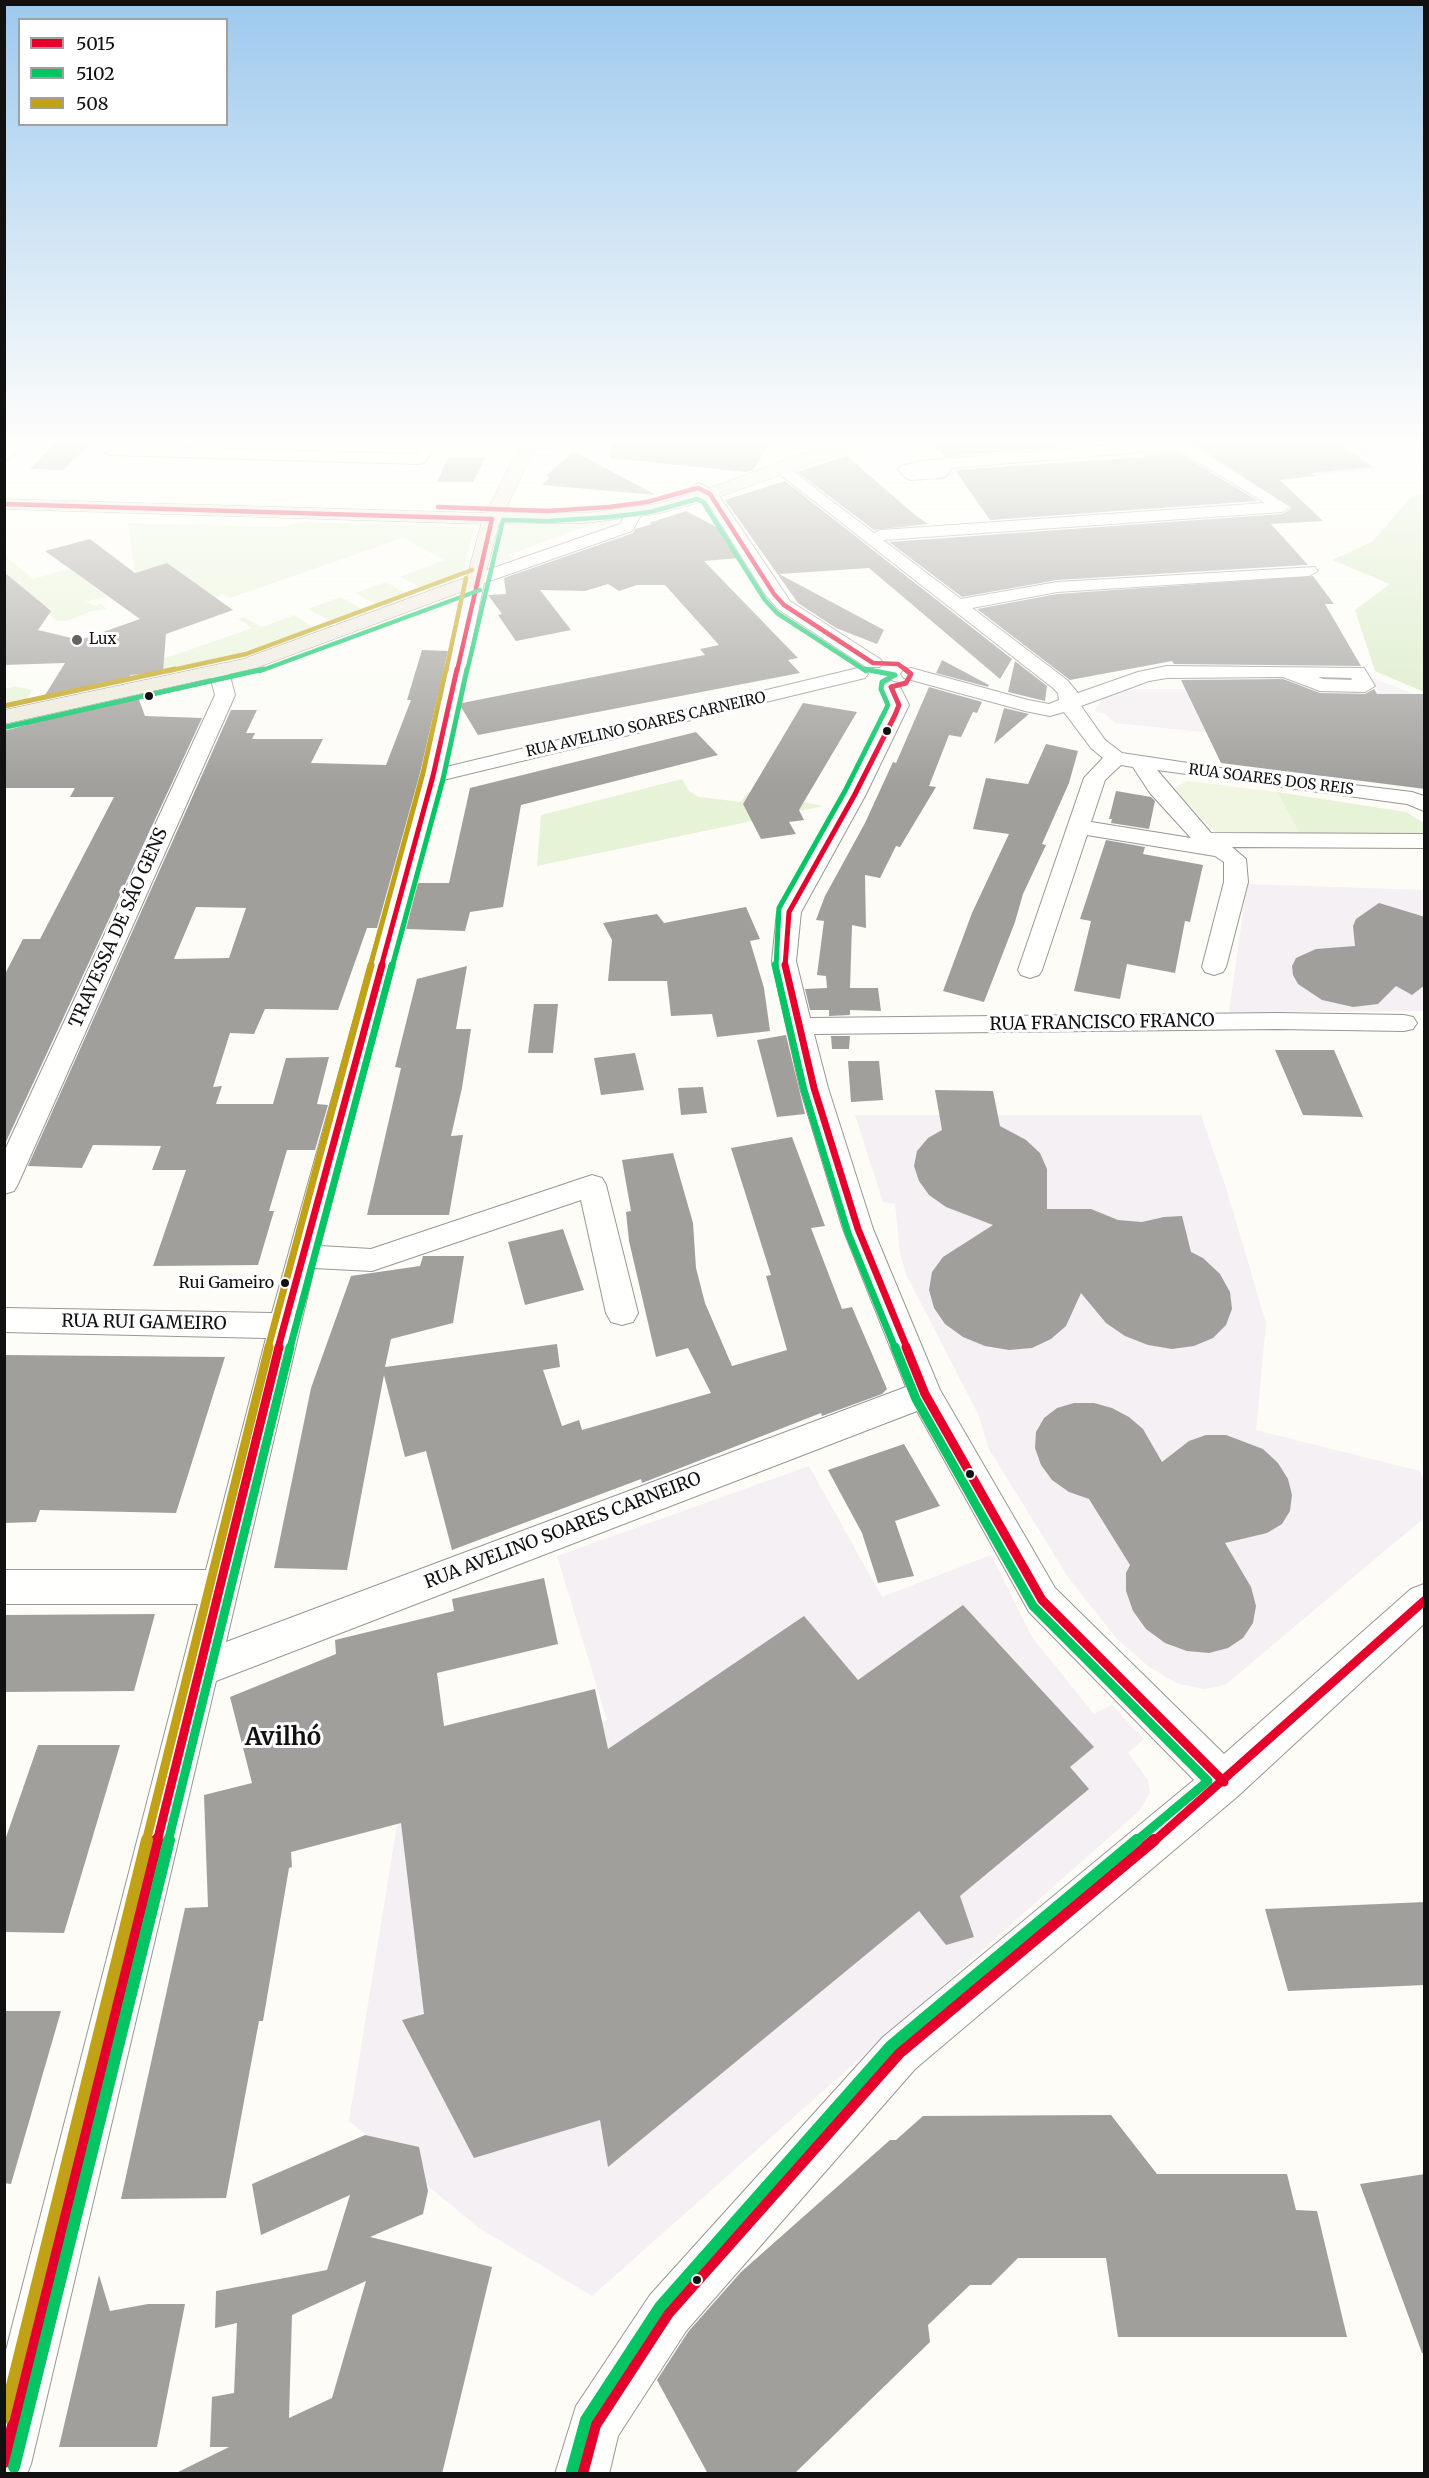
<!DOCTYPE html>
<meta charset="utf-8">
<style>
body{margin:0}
#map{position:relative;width:1429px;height:2478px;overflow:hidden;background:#fdfcf7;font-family:Merriweather,serif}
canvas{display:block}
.frame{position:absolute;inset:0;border:6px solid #111;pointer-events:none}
.legend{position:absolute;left:18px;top:18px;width:210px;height:108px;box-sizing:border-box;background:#fff;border:2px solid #a0a0a0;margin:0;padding:8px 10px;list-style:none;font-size:18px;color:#111}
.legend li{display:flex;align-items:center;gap:12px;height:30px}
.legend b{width:30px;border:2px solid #a0a0a0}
</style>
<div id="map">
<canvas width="1429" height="2478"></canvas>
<div class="frame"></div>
<ul class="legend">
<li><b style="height:8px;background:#e4002b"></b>5015</li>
<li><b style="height:8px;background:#04c464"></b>5102</li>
<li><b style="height:8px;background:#c1a115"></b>508</li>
</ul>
</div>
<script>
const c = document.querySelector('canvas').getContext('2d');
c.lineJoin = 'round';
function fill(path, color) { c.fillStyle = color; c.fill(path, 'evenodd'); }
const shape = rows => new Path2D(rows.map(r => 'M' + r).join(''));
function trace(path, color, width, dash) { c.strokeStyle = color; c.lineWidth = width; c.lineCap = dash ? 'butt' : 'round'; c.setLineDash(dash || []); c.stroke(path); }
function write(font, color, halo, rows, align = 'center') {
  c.font = font + ' Merriweather,serif'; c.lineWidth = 6; c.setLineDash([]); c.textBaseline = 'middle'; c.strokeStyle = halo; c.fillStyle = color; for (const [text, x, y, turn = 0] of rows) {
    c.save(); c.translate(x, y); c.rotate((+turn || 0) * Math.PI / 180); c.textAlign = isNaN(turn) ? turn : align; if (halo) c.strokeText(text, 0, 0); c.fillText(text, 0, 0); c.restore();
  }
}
const industrial = shape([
 [1287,441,1373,441,1376,442,1363,446,1375,453,1369,454,1371,458,1365,460,1379,469,1314,476,1300,469],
 [1370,677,1417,695,1424,755,1115,723,1104,713,1095,712,1096,707,1105,697,1135,689,1185,689,1182,683,1299,684,1302,691,1379,692],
 [1247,884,1424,890,1424,1011,1229,1012],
 [855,1115,1201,1115,1226,1188,1266,1323,1256,1430,1420,1471,1424,1480,1424,1518,1225,1685,1204,1689,1176,1683,1148,1666,1117,1639,1068,1577,989,1449,979,1416,906,1274,900,1253,895,1204,883,1202],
 [809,1466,882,1597,991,1555,1032,1637,1094,1714,1112,1705,1144,1739,1128,1753,1148,1780,1150,1793,1140,1810,592,2296,479,2228,349,2121,400,1807,607,1720,557,1556]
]);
const green = shape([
 [617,520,600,527,593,524,508,555,513,559,497,562,503,530,514,525],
 [302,522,474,527,463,575,449,584,428,591,400,577,444,560,403,538,230,598,224,594,214,598,167,563,135,573,128,523,278,527],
 [4,555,33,579,69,569,108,597,86,601,94,606,101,604,107,609,92,611,67,621,57,621,45,611,55,608,44,609,5,572],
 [386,582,413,597,383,608,355,593],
 [341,597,368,613,336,624,308,609],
 [294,615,319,631,249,656,127,682,129,676,153,659,172,656,252,628,238,619,243,617,262,627],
 [15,686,32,690,24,704,5,704,5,689],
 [682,779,689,791,699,797,741,802,748,792,824,806,537,866,541,815],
 [1277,792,1406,812,1424,823,1424,833,1299,833]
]);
const forest = shape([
 [1424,494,1424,692,1375,671,1355,610,1390,584,1332,560,1372,542,1411,497]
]);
const pitch = shape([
 [1187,781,1277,792,1299,833,1215,832,1173,789]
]);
const building = shape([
 [611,441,771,441,753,470,747,472,610,458],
 [934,441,1053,441,1059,447,945,457],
 [1190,441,1336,441,1373,467,1311,473,1316,476,1280,480,1323,521,1271,524,1308,565,1305,565,1057,580,962,597,889,542,1282,514,1292,508],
 [55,443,90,444,63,470,30,469],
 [573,451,656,495,542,485,550,477,546,476],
 [1176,451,1258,501,990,520,955,470,1146,457,1143,454],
 [847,456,915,515,928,524,874,530,797,472],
 [451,457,486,457,473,482,437,482,447,460],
 [785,481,1012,659,1000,679,869,568,779,574,884,630,877,644,836,628,798,603,725,500],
 [686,511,722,530,740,558,704,561,798,658,788,660,800,673,478,735,461,707,462,703,705,655,700,649,719,645,665,585,637,585,619,591,608,584,585,591,540,590,571,630,516,641,498,615,502,614,488,595,506,594,504,578,633,533,635,529,652,524,649,523],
 [90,539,135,573,167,563,233,610,166,634,163,672,130,675,132,680,42,700,65,663,4,665,4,572,51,611,38,630,80,640,140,619,45,551],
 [1313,576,1334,604,1325,604,1361,666,1174,664,1172,661,1070,680,977,609,1057,594],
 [422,650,448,651,420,773,377,928,367,928,338,1010,265,1009,254,1034,230,1033,213,1087,222,1086,216,1104,273,1104,286,1058,329,1057,317,1104,328,1105,315,1150,287,1150,269,1211,274,1211,258,1265,153,1266,186,1170,152,1170,161,1146,93,1145,82,1168,28,1166,231,710,257,710,246,733,255,733,252,739,323,739,311,763,386,765,411,700,407,700],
 [196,907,246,908,229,958,174,959],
 [942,660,989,685,988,687,936,673],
 [1015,661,1047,686,1045,701,1008,692],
 [1283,679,1320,693,1365,694,1374,689,1377,694,1425,694,1425,789,1221,763,1181,680],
 [929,687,982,702,977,713,973,712,961,737,949,735,929,786,936,787,900,847,896,846,880,878,865,875,866,928,852,925,850,988,878,988,881,1011,850,1010,850,1015,829,1016,829,1010,810,1010,805,989,827,988,826,976,817,975,824,921,816,920,825,896,865,823,893,762,896,763],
 [138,697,145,716,202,718,4,1146,4,976,23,939,40,939,114,797,70,797,75,788,4,788,4,731,26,725,29,721],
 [803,703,857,712,799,810,804,820,789,822,796,834,761,839,743,804],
 [1004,708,1029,714,994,744],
 [696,732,718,755,521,805,503,907,470,912,465,931,406,929,418,883,449,883,470,788],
 [1046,744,1078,751,1069,783,1042,844,1046,845,1023,894,1015,922,984,1002,943,991,972,913,1009,834,973,829,986,778,1028,784],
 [1116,791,1151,797,1155,801,1149,829,1111,823,1112,819,1109,819],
 [1106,840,1145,847,1143,854,1203,865,1190,922,1185,921,1175,973,1127,964,1120,999,1074,991,1091,921,1080,919],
 [1379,903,1425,917,1425,985,1412,995,1396,986,1378,1004,1353,1007,1322,1000,1298,984,1293,975,1292,966,1296,958,1316,949,1355,946,1353,926,1356,919],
 [746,907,760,939,750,941,764,988,770,1031,717,1037,712,1014,671,1016,667,981,608,981,612,940,603,923,657,914,664,923],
 [467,966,456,1029,471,1029,462,1088,451,1136,463,1135,449,1215,367,1215,401,1068,395,1067,417,979],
 [534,1004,558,1004,553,1053,528,1053],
 [786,1035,805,1114,777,1117,757,1040],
 [831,1036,850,1036,849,1049,832,1049],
 [1275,1050,1334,1050,1363,1117,1303,1115],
 [635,1053,644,1090,601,1095,594,1058],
 [848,1061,879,1061,883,1100,851,1102],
 [703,1087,707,1113,681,1115,678,1088],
 [935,1090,993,1091,1000,1126,1026,1140,1040,1153,1047,1169,1047,1209,1091,1209,1118,1220,1142,1222,1164,1217,1182,1216,1191,1252,1203,1258,1220,1274,1230,1292,1232,1309,1226,1325,1213,1338,1194,1346,1172,1349,1148,1345,1125,1336,1106,1323,1081,1293,1066,1326,1051,1339,1032,1348,1009,1350,985,1346,963,1337,945,1324,934,1308,929,1290,932,1272,943,1257,993,1225,946,1207,929,1195,919,1181,914,1166,917,1151,928,1138,942,1130],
 [792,1137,825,1226,811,1228,842,1309,852,1307,887,1389,882,1394,822,1416,821,1413,642,1483,641,1479,452,1550,426,1451,405,1457,384,1375,347,1570,274,1568,311,1388,351,1276,420,1266,423,1256,464,1256,453,1323,391,1339,385,1367,557,1344,560,1367,543,1370,562,1426,579,1420,582,1430,711,1393,688,1348,656,1357,629,1241,626,1212,631,1211,622,1160,673,1153,693,1223,696,1268,705,1303,732,1366,787,1350,766,1276,771,1275,731,1148],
 [563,1229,584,1290,525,1305,508,1242],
 [4,1355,225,1357,176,1513,40,1510,36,1522,4,1523],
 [1074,1403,1094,1403,1112,1408,1129,1417,1143,1429,1162,1462,1189,1441,1206,1435,1226,1435,1263,1449,1278,1463,1288,1479,1292,1495,1290,1511,1282,1524,1267,1533,1225,1543,1251,1587,1256,1606,1253,1623,1243,1638,1228,1648,1209,1653,1187,1651,1165,1643,1146,1629,1133,1611,1126,1591,1126,1573,1130,1565,1089,1499,1069,1492,1052,1480,1041,1465,1035,1448,1036,1432,1044,1418,1057,1408],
 [904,1444,940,1506,895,1521,914,1576,878,1583,862,1533,828,1470],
 [544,1578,558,1644,437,1673,444,1726,595,1689,608,1749,804,1616,858,1680,963,1605,1094,1747,1070,1767,1089,1789,960,1896,974,1937,946,1945,919,1911,608,2167,600,2120,474,2158,402,2020,424,2014,401,1823,291,1852,292,1867,289,1868,263,2021,259,2021,226,2198,121,2199,185,1908,208,1907,204,1795,252,1783,230,1697,336,1654,335,1640,454,1611,452,1599],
 [155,1614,134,1691,4,1692,4,1615],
 [38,1745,120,1745,64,1933,4,1932,4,1843],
 [1425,1902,1425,1985,1288,1991,1265,1909],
 [4,2011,61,2011,11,2184,4,2183],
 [1111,2115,1157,2174,1287,2174,1296,2210,1317,2211,1347,2337,1118,2337,1106,2258,1018,2258,991,2285,970,2285,928,2325,930,2342,794,2474,708,2474,657,2380,688,2332,741,2272,890,2140,896,2140,923,2116],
 [365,2135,419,2147,428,2191,423,2214,370,2237,492,2267,442,2474,174,2474,229,2447,210,2447,212,2397,234,2393,237,2323,215,2328,216,2291,327,2270,350,2195,261,2235,252,2184],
 [366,2281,332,2398,289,2418,292,2315],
 [1425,2174,1425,2353,1422,2353,1360,2184],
 [99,2275,110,2311,148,2304,185,2304,157,2447,59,2447]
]);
const minor = shape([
 [11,441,27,441,9,459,4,460,4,447,11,441],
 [110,441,125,441,122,446,415,454,424,441,438,441,425,462,420,464,110,455,102,450,110,441],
 [471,441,559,441,548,449,478,445,471,441],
 [810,441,826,441,819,449,814,450,807,446,810,441],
 [1162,441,1186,441,1290,507,1282,512,883,540,961,599,1057,582,1315,567,1318,571,1309,576,1057,592,972,608,1067,680,1078,693,1138,672,1167,666,1364,668,1375,686,1365,692,1320,691,1283,677,1167,678,1149,681,1081,706,1105,740,1122,753,1254,773,1412,792,1424,796,1424,811,1407,804,1157,770,1211,833,1424,834,1424,848,1232,847,1246,859,1248,882,1226,967,1223,972,1214,975,1205,972,1202,967,1224,882,1224,862,1215,856,1087,835,1042,970,1039,975,1030,978,1021,975,1018,970,1084,778,1103,758,1091,748,1064,712,1050,716,1025,711,904,678,901,674,904,670,911,668,1028,700,1049,704,1059,700,1058,693,1053,688,773,469,781,464,786,466,874,533,881,530,1265,503,1177,449,952,468,946,476,941,478,911,480,906,478,898,469,901,466,921,461,1162,441],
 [1318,677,1351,678,1352,680,1323,679,1318,677],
 [1121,765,1133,767,1150,793,1191,838,1091,822,1105,780,1121,765],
 [698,483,716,491,790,601,880,659,883,663,880,667,866,667,778,609,765,594,704,497,690,488,698,483],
 [634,508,642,513,632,531,484,583,446,767,858,668,868,674,865,678,443,780,320,1246,371,1249,592,1175,602,1178,606,1185,638,1313,633,1322,622,1325,611,1322,606,1313,581,1200,372,1271,314,1268,226,1642,906,1387,843,1229,800,1088,772,961,777,912,843,796,885,715,889,705,881,687,891,681,898,683,909,705,865,796,801,912,796,961,810,1018,1277,1013,1404,1015,1413,1017,1417,1023,1413,1029,1404,1031,1277,1029,814,1034,828,1088,873,1229,940,1390,1055,1588,1224,1754,1411,1589,1424,1584,1424,1624,1238,1796,915,2069,686,2331,618,2436,609,2474,555,2474,576,2406,650,2295,883,2037,1194,1780,1029,1612,917,1411,216,1681,31,2464,27,2474,4,2474,4,2358,198,1604,4,1604,4,1570,206,1570,266,1338,4,1332,4,1308,272,1313,422,776,467,580,470,576,620,524,628,510,634,508],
 [219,666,229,672,235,695,18,1184,14,1191,4,1194,4,1152,215,695,209,672,219,666]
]);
const major = shape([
 [522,441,538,441,504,513,586,513,656,504,704,490,837,441,856,441,843,453,716,498,657,514,586,523,499,524,483,584,256,668,4,724,4,710,243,659,467,577,481,524,4,509,4,499,486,513,522,441]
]);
const bus1Far4 = shape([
 [4,504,492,519,457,671],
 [438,507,547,511,609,507,647,502,698,488,710,494,774,594,784,605,873,663,898,664,907,671]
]);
const bus1Far3 = shape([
 [381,967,433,776,457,669],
 [785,967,789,912,854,796,895,715,899,705,891,687,906,683,911,674,905,669]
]);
const bus1Far2 = shape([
 [785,965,814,1088,858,1229,907,1348],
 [278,1348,382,965]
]);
const bus1Far1 = shape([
 [906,1347,925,1394,1042,1600,1224,1782],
 [157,1842,279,1347],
 [1153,1842,1424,1601]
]);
const bus1 = shape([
 [4,2462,157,1840],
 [582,2474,595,2425,668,2313,899,2053,1154,1840]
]);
const bus2Far4 = shape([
 [260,671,480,590],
 [467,671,503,520,548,521,610,517,650,512,697,499,703,502,765,600,777,613,866,671]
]);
const bus2Far3 = shape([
 [6,727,264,669],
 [392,967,443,779,467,669],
 [776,967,779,908,845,791,888,705,881,689,882,682,895,675,864,669]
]);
const bus2Far2 = shape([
 [775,965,804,1090,848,1233,895,1348],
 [290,1348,392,965]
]);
const bus2Far1 = shape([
 [895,1347,916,1399,1033,1606,1208,1781,1135,1842],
 [168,1842,290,1347]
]);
const bus2 = shape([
 [14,2467,169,1840],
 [572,2471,586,2420,660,2307,891,2046,1137,1840]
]);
const bus3Far4 = shape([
 [168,671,246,654,472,570],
 [446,671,466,578]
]);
const bus3Far3 = shape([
 [4,706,175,669],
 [370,967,423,773,446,669]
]);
const bus3Far2 = shape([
 [268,1348,371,965]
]);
const bus3Far1 = shape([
 [146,1842,269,1347]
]);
const bus3 = shape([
 [4,2418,147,1840]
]);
const markers = [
 [77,640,6,"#646362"],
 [149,696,5,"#111"],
 [887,731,5,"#111"],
 [285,1283,5,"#111"],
 [970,1474,5,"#111"],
 [697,2280,5,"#111"]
];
const farPoinames = [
 ["Lux",89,640]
];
const farStreetnames = [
 ["RUA AVELINO SOARES CARNEIRO",646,725,-13],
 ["RUA SOARES DOS REIS",1271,780,7]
];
const busNames = [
 ["Rui Gameiro",274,1283]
];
const streetNames = [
 ["TRAVESSA DE SÃO GENS",119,928,-66],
 ["RUA FRANCISCO FRANCO",1102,1023,-1],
 ["RUA RUI GAMEIRO",144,1323,1],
 ["RUA AVELINO SOARES CARNEIRO",563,1531,-21]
];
const nearNeighbourhoodnames = [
 ["Avilhó",283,1738]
];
fill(industrial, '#f5f0f3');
fill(green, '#e7f3d7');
fill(forest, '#d8eac5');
fill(pitch, '#f0f6e1');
fill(building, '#a19f9c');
trace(minor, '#979795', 2);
trace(major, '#858482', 1);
fill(minor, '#fffffe');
fill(major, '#ede9dc');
trace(bus1Far4, '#e4002b', 4.5);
trace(bus1Far3, '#e4002b', 5);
trace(bus1Far2, '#e4002b', 7);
trace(bus1Far1, '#e4002b', 9);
trace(bus1, '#e4002b', 12);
trace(bus2Far4, '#04c464', 4.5);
trace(bus2Far3, '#04c464', 5);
trace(bus2Far2, '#04c464', 7);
trace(bus2Far1, '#04c464', 9);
trace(bus2, '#04c464', 12);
trace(bus3Far4, '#c1a115', 4.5);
trace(bus3Far3, '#c1a115', 5);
trace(bus3Far2, '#c1a115', 7);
trace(bus3Far1, '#c1a115', 9);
trace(bus3, '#c1a115', 12);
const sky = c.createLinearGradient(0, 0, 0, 788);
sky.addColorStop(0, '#9dc9ee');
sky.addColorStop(0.56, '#fefefb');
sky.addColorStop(1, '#fefefb00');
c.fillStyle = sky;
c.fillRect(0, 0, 1429, 788);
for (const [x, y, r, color] of markers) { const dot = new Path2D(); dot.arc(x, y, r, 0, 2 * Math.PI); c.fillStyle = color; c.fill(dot); trace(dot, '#fff', 2); }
write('15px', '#111', '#fff', farPoinames, 'left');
write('15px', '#111', '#fff', farStreetnames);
write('16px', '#111', '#fff', busNames, 'right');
write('18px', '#111', '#fff', streetNames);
write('bold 24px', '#111', '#fff', nearNeighbourhoodnames);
</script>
